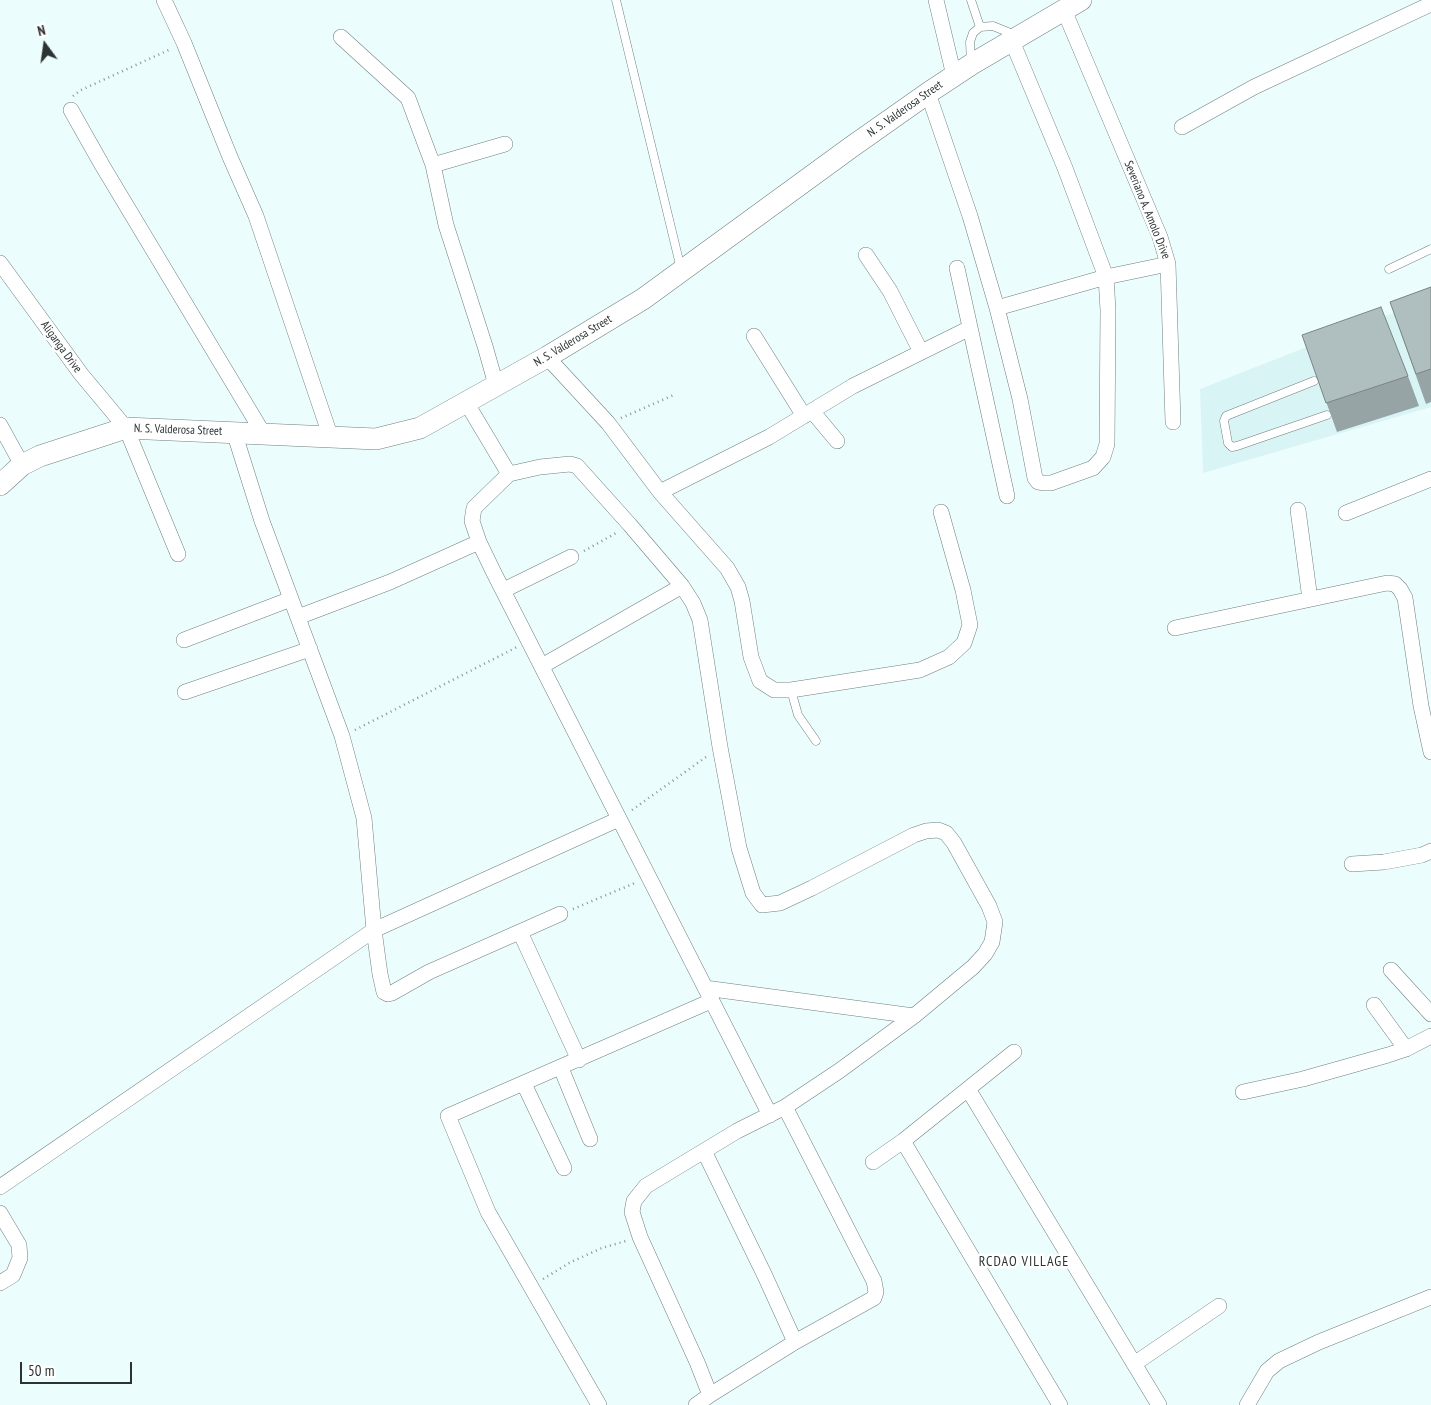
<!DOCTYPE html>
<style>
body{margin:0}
#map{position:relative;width:1431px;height:1405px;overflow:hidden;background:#ecfdfe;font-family:"PT Sans Narrow",sans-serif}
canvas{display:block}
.north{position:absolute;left:20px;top:20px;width:50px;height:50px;-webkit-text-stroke:4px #fff;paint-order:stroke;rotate:346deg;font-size:14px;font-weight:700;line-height:20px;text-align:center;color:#2c3333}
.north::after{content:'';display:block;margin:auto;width:18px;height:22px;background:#2c3333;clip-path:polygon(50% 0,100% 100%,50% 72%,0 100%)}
.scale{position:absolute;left:20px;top:1362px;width:112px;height:22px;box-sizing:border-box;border:2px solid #2c3333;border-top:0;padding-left:6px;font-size:15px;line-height:18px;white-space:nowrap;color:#2c3333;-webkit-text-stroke:4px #fff;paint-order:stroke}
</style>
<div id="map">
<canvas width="1431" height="1405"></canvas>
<div class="north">N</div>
<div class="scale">50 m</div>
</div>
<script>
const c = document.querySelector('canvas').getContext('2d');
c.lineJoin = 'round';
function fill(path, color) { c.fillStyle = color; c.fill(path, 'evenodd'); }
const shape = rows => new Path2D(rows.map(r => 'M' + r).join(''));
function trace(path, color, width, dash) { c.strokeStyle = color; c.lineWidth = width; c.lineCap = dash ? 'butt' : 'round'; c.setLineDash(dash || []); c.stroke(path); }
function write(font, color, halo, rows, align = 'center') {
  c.font = font + ' "PT Sans Narrow",sans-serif'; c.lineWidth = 5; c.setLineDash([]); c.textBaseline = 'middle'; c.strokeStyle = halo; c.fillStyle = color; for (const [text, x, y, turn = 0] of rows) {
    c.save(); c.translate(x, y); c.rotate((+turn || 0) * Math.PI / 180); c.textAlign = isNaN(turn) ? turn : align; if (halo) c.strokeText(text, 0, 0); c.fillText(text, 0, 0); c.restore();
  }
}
const built = shape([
 [1431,298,1431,407,1203,473,1200,389]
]);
const path = shape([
 [73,96,81,90,171,49],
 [621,418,676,394],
 [584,551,616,533],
 [355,730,517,647],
 [632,810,706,757],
 [573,909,635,883],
 [543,1279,571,1262,602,1248,626,1241]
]);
const lane = shape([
 [616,0,681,269],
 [971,0,980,27,993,26,1015,35],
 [971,62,970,42,973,33,980,27],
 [1389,269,1431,249],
 [1314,381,1226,416,1224,421,1228,443,1232,447,1237,446,1327,415],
 [791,690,798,715,816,741]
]);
const street = shape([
 [164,0,184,43,230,157,256,216,331,438],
 [936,0,954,76],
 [1064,10,1160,237,1168,264,1173,422],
 [341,37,408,98,433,165,446,225,485,346,496,385],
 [928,93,970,216,997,308,1020,399,1035,478,1038,482,1043,483,1051,483,1093,468,1103,457,1107,444,1108,310,1106,277,1065,168,1012,41],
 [71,110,102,165,263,433],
 [1182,127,1254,87,1431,4],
 [433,165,505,144],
 [866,255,890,291,921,352],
 [0,263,81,374,126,428,178,554],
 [957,268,1007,496],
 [997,308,1106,277,1168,264],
 [754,336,804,416],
 [547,357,608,423,660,492,727,568,738,587,742,601,751,657,760,681,774,690,791,690,920,670,949,657,964,643,970,625,963,590,941,512],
 [466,402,509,474,474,508,472,521,479,542,494,573,770,1115],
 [812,411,837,441],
 [0,425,22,465],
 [234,432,262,521,342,736,364,818,374,930,380,974,384,992,388,994,392,993,429,972,560,914],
 [509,474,540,467,570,464,577,466,630,525,682,586,693,603,700,620,720,747,739,848,753,893,762,905,780,903,812,888,914,835,926,831,938,830,946,833,954,843,989,906,995,922,992,942,985,954,973,967,914,1016,839,1071,785,1107,737,1131,646,1186,634,1201,632,1212,640,1237,697,1362,710,1395,696,1405],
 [660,492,769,437,853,386,970,328],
 [1298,510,1310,599],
 [1346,513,1431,479],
 [504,590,571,557],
 [298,617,390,582,479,542],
 [1175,628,1368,587,1387,583,1395,584,1400,589,1405,598,1421,706,1431,752],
 [184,640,291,599],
 [542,666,682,586],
 [185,692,310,649],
 [1352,864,1384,862,1422,855,1431,851],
 [520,932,579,1060],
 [1391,970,1431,1014],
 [705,988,914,1016],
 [1374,1005,1406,1049],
 [561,1068,590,1139],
 [524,1084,564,1168],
 [968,1089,1159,1405],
 [1243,1092,1303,1079,1388,1055,1406,1049,1431,1036],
 [903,1141,1060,1405],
 [704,1151,765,1276,795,1342],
 [873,1162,903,1141,1014,1052],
 [0,1187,374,930,619,819],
 [0,1213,19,1245,20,1258,13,1275,0,1283],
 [1134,1364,1219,1306],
 [710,1395,795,1342,874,1298,876,1292,874,1281,785,1107],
 [599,1405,488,1212,448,1116,711,1001],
 [1247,1405,1267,1371,1279,1361,1319,1342,1431,1297]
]);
const secondary = shape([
 [0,485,22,465,40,456,126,428,376,439,420,428,547,357,643,299,850,148,928,93,972,64,1081,0]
]);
const wall = shape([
 [1431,287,1431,402,1426,404,1390,302],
 [1302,335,1408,376,1419,406,1337,432]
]);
const building = shape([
 [1431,287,1431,369,1416,374,1390,302,1431,287],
 [1381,307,1408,376,1326,403,1302,335,1381,307]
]);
const streetNames = [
 ["N. S. Valderosa Street",905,109,-35],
 ["Severiano A. Amolo Drive",1147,210,68],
 ["N. S. Valderosa Street",573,341,-31],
 ["Aliganga Drive",61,347,54],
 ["N. S. Valderosa Street",178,430,2]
];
const neighbourhoodNames = [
 ["RCDAO VILLAGE",1024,1262]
];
fill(built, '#d9f4f5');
trace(lane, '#6f7f7f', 9);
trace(street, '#6f7f7f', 16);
trace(secondary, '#6f7f7f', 22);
trace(path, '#899495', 2.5, [1, 4]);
trace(lane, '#fff', 8);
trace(street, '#fff', 15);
trace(secondary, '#fff', 21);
fill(wall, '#96a4a5');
fill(building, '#afbfc0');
trace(building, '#7a8686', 1);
write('12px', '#2c3333', '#fff', streetNames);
c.letterSpacing = '1px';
write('14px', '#2c3333', '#fff', neighbourhoodNames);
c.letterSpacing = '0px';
</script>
